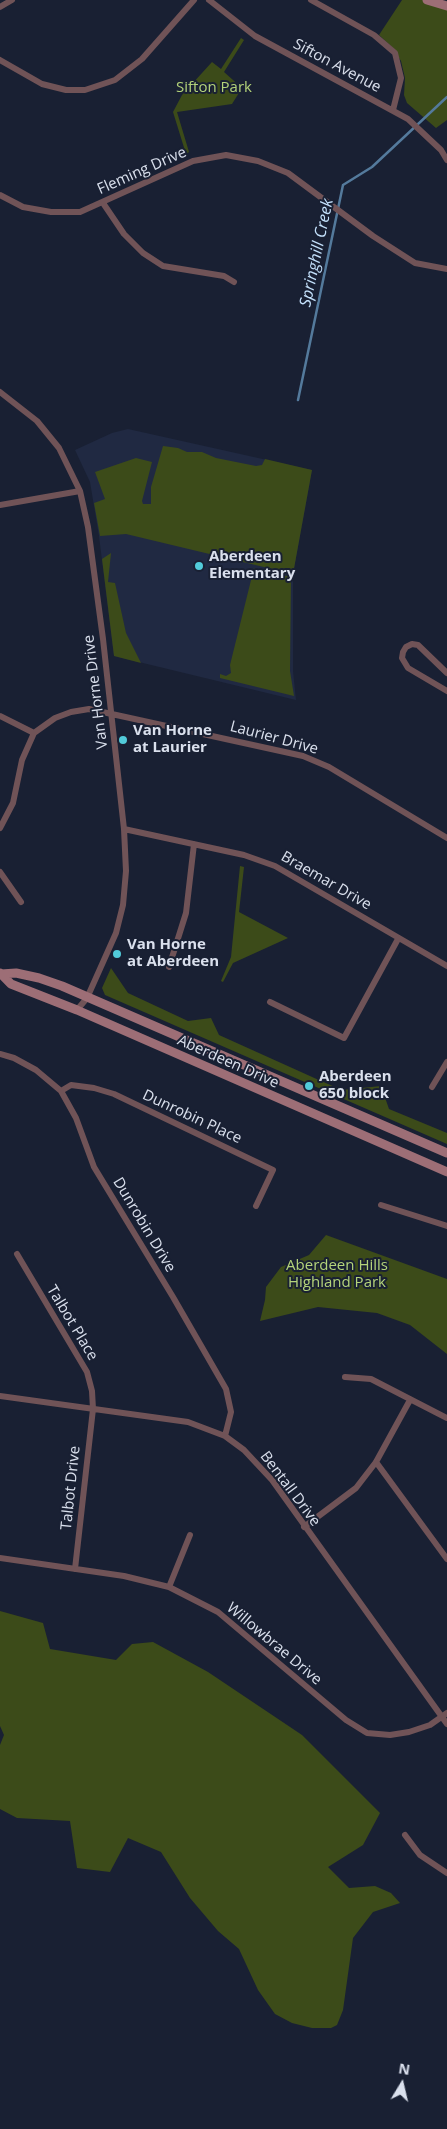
<!DOCTYPE html>
<style>
body{margin:0}
#map{position:relative;width:447px;height:2129px;overflow:hidden;background:#192033;font-family:"Open Sans",sans-serif}
canvas{display:block}
.north{position:absolute;left:377px;top:2059px;width:50px;height:50px;-webkit-text-stroke:4px #192033;paint-order:stroke;rotate:9deg;font-size:14px;font-weight:700;line-height:20px;text-align:center;color:#dae0ed}
.north::after{content:'';display:block;margin:auto;width:18px;height:22px;background:#dae0ed;clip-path:polygon(50% 0,100% 100%,50% 72%,0 100%)}
</style>
<div id="map">
<canvas width="447" height="2129"></canvas>
<div class="north">N</div>
</div>
<script>
const c = document.querySelector('canvas').getContext('2d');
c.lineJoin = 'round';
function fill(path, color) { c.fillStyle = color; c.fill(path, 'evenodd'); }
const shape = rows => new Path2D(rows.map(r => 'M' + r).join(''));
function trace(path, color, width, dash) { c.strokeStyle = color; c.lineWidth = width; c.lineCap = dash ? 'butt' : 'round'; c.setLineDash(dash || []); c.stroke(path); }
function write(font, color, halo, rows, align = 'center') {
  c.font = font + ' "Open Sans",sans-serif'; c.lineWidth = 4; c.setLineDash([]); c.textBaseline = 'middle'; c.strokeStyle = halo; c.fillStyle = color; for (const [text, x, y, turn = 0] of rows) {
    c.save(); c.translate(x, y); c.rotate((+turn || 0) * Math.PI / 180); c.textAlign = isNaN(turn) ? turn : align; if (halo) c.strokeText(text, 0, 0); c.fillText(text, 0, 0); c.restore();
  }
}
const built = shape([
 [128,429,312,470,293,574,293,671,296,700,114,656,99,536,90,482,75,450,112,433]
]);
const green = shape([
 [402,0,432,0,447,3,447,120,436,128,407,103,404,95,405,78,401,61,392,47,379,35],
 [241,38,244,40,224,72,242,88,232,104,177,112,189,152,186,154,173,112,182,95,212,62,221,69],
 [163,446,178,448,187,452,202,452,216,458,256,466,262,465,265,459,312,470,293,574,126,534,100,536,94,503,105,499,95,472,136,458,152,462,142,501,143,504,151,504,151,487],
 [111,553,108,582,115,583,126,633,141,663,114,656,102,559],
 [254,568,291,577,290,671,294,696,220,678,220,674,226,676,231,673,230,665],
 [240,866,244,867,239,912,288,938,233,963,223,982,221,981,231,957],
 [111,968,128,993,188,1021,211,1018,219,1035,321,1081,342,1090,381,1086,389,1109,447,1133,447,1144,105,995,102,988],
 [326,1235,447,1279,447,1354,410,1325,377,1313,318,1307,260,1321,265,1300,266,1287,281,1267,309,1255],
 [0,1611,43,1623,50,1649,116,1660,132,1644,153,1642,208,1672,302,1735,380,1813,363,1845,328,1867,349,1888,375,1886,391,1893,400,1903,373,1912,353,1938,343,2010,337,2025,331,2028,312,2028,292,2023,275,2014,258,1990,239,1949,218,1931,190,1898,161,1852,128,1838,110,1872,77,1868,70,1821,17,1818,0,1809,0,1745,4,1735,0,1726]
]);
const stream = shape([
 [298,400,343,185,372,167,447,97]
]);
const street = shape([
 [209,0,255,36,408,119,441,150,447,160],
 [311,0,374,35,395,53,401,78,393,110],
 [0,7,12,0],
 [0,60,42,84,66,90,85,90,115,80,142,59,194,0],
 [0,195,23,207,51,212,80,212,193,161,226,155,258,161,288,173,373,236,415,263,447,269],
 [103,203,124,234,143,253,163,266,224,276,234,282],
 [0,392,37,421,59,448,80,491,88,527,103,639,124,829,126,871,123,905,116,933,87,998,77,1010],
 [0,505,80,491],
 [447,673,418,645,412,644,406,647,403,652,402,658,408,668,447,691],
 [0,716,34,733],
 [0,828,13,803,22,760,34,733,55,718,71,712,89,709,303,756,329,767,447,838],
 [124,829,244,855,275,866,447,966],
 [0,872,21,902],
 [169,967,186,913,194,844],
 [270,1002,344,1038,398,939],
 [0,1054,14,1058,36,1070,61,1091,76,1118,94,1167,173,1297,226,1389,231,1412,225,1436],
 [432,1087,447,1062],
 [61,1091,71,1085,94,1088,114,1094,273,1170,256,1206],
 [381,1205,447,1226],
 [17,1254,87,1372,92,1391,93,1409,75,1569],
 [345,1377,371,1379,447,1418],
 [0,1396,188,1422,225,1436,244,1450,272,1480,447,1724],
 [376,1462,447,1559],
 [304,1527,356,1488,376,1462,410,1400],
 [0,1558,124,1576,169,1587,218,1612,346,1720,367,1733,390,1735,409,1732,430,1725,447,1713],
 [169,1587,190,1535],
 [405,1835,420,1855,447,1873]
]);
const secondary = shape([
 [427,0,447,6],
 [0,973,11,984,77,1010,447,1172],
 [1,974,16,973,39,978,62,986,447,1153]
]);
const markers = [
 [199,566,5,"#52cbda"],
 [123,740,5,"#52cbda"],
 [117,954,5,"#52cbda"],
 [309,1086,5,"#52cbda"]
];
const streetNames = [
 ["Sifton Avenue",337,66,28],
 ["Fleming Drive",142,171,-24],
 ["Van Horne Drive",96,692,-97],
 ["Laurier Drive",274,738,15],
 ["Braemar Drive",326,881,30],
 ["Aberdeen Drive",228,1062,24],
 ["Dunrobin Place",192,1117,25],
 ["Dunrobin Drive",144,1225,59],
 ["Talbot Place",72,1323,59],
 ["Talbot Drive",71,1488,-84],
 ["Bentall Drive",290,1489,53],
 ["Willowbrae Drive",274,1644,40]
];
const parkNames = [
 ["Sifton Park",214,88],
 ["Aberdeen Hills",337,1266],
 ["Highland Park",337,1283]
];
const poiNames = [
 ["Aberdeen",209,557],
 ["Elementary",209,574],
 ["Van Horne",133,731],
 ["at Laurier",133,748],
 ["Van Horne",127,945],
 ["at Aberdeen",127,962],
 ["Aberdeen",319,1077],
 ["650 block",319,1094]
];
const waterNames = [
 ["Springhill Creek",317,253,-78]
];
fill(built, '#202942');
fill(green, '#3c4b19');
trace(stream, '#547a9c', 2.5);
trace(street, '#705357', 6);
trace(secondary, '#9d6e76', 9);
for (const [x, y, r, color] of markers) { const dot = new Path2D(); dot.arc(x, y, r, 0, 2 * Math.PI); c.fillStyle = color; c.fill(dot); trace(dot, '#192033', 2); }
write('15px', '#dae0ed', '#192033', streetNames);
write('15px', '#b4d37a', '#192033', parkNames);
write('bold 15px', '#dae0ed', '#192033', poiNames, 'left');
write('italic 16px', '#c5e2fd', '#192033', waterNames);
</script>
